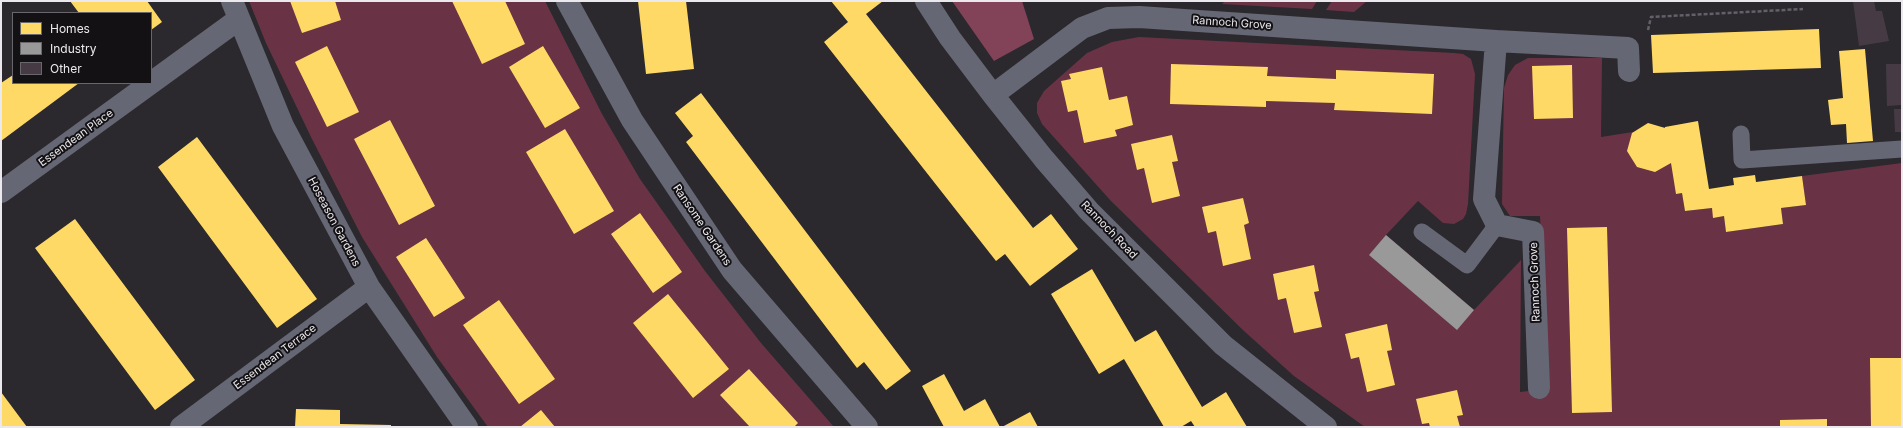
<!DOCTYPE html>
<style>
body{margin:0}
#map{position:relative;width:1903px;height:428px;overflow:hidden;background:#2b292d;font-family:Inter,sans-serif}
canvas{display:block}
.frame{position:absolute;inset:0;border:2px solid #ebe9ed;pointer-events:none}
.legend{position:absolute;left:12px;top:12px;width:140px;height:72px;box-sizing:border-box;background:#131114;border:1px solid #69676b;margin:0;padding:5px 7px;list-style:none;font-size:12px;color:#ebe9ed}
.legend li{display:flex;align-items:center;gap:8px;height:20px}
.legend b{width:20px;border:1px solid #69676b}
</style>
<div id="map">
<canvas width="1903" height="428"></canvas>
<div class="frame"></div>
<ul class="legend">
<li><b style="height:11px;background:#ffd966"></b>Homes</li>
<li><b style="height:11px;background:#999"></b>Industry</li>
<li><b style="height:11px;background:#463b45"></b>Other</li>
</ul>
</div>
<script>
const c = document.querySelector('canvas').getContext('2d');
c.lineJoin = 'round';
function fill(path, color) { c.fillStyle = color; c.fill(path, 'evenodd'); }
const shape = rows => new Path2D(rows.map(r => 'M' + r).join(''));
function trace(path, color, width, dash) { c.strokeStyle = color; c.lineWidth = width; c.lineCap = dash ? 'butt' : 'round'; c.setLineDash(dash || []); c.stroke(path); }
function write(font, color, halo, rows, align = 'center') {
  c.font = font + ' Inter,sans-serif'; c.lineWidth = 4; c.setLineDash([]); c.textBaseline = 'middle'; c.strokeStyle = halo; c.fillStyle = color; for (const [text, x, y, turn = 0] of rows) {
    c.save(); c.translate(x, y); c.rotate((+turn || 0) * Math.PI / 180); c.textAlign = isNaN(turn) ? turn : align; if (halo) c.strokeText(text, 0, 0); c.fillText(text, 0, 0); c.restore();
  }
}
const green = shape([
 [249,1,545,1,602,114,640,179,705,271,761,343,834,427,488,427,437,357,362,237,311,137,266,43],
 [1225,1,1317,1,1312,9,1222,4],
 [1332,1,1367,1,1354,12,1326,10],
 [1139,37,1454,53,1463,54,1471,59,1475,74,1468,204,1466,214,1463,219,1454,224,1443,223,1418,201,1386,235,1474,310,1521,260,1520,392,1547,389,1540,216,1510,216,1502,204,1504,88,1508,75,1515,65,1528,58,1602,58,1601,137,1665,127,1682,193,1685,211,1712,208,1724,216,1726,232,1783,224,1781,208,1806,205,1802,176,1902,163,1902,427,1365,427,1294,376,1244,331,1111,201,1042,124,1037,113,1037,103,1044,91,1087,53,1112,42]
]);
const forest = shape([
 [952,1,1022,1,1034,39,994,61]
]);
const homes = shape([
 [70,1,147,1,162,22,151,30,151,13,79,13],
 [290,1,335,1,341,20,302,33],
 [452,1,505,1,525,44,482,64],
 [638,1,686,1,694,69,646,74],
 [831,1,883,1,866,14,1033,228,1051,214,1078,249,1030,286,1005,254,996,261,824,42,848,22],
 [1819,29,1821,68,1653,73,1651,35],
 [327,46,359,112,327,127,295,62],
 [543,46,580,108,545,128,509,67],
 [1865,49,1873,141,1847,143,1846,124,1831,125,1828,100,1843,98,1839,51],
 [1171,64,1268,67,1267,76,1336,79,1336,70,1434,74,1432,114,1334,110,1335,103,1266,101,1266,107,1170,104],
 [1572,65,1573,118,1534,119,1532,66],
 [1102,67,1109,100,1127,96,1133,125,1115,130,1117,136,1084,143,1077,110,1068,112,1061,81,1071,79,1069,74],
 [13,75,13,83,79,83,1,141,1,83],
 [701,93,911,371,886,390,864,362,857,368,686,142,693,136,675,113],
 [390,120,435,206,399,225,354,139],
 [1698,121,1709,189,1734,185,1733,178,1755,175,1756,182,1802,176,1806,205,1781,208,1783,224,1726,232,1724,216,1713,218,1712,208,1685,211,1682,193,1676,194,1671,163,1655,172,1637,167,1627,151,1632,133,1648,123,1665,128,1665,127],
 [565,129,614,211,574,234,526,152],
 [1172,135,1178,161,1172,162,1180,196,1152,203,1144,168,1137,170,1131,144],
 [197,137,317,299,277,328,158,167],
 [1243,198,1249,223,1244,225,1251,259,1223,266,1216,231,1208,233,1202,207],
 [640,213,682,272,653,293,611,234],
 [75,219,195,380,155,410,35,248],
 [1607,227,1612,412,1572,413,1567,228],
 [426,238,465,298,434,317,396,257],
 [1314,265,1319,291,1314,292,1322,327,1294,333,1286,298,1278,300,1273,274],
 [1092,269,1135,342,1156,330,1202,407,1226,392,1247,427,1195,427,1191,421,1181,427,1164,427,1124,359,1099,374,1051,294],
 [668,294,729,369,693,398,633,323],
 [499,300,555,379,519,404,463,325],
 [1387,324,1392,350,1387,351,1395,385,1367,392,1359,357,1351,359,1345,334],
 [1870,358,1902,358,1902,427,1871,427],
 [749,369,798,423,794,427,750,427,720,395],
 [944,374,964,411,985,399,1000,427,944,427,922,386],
 [1457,390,1463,415,1457,416,1460,427,1430,427,1429,423,1422,424,1416,399],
 [1,392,27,427,1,427],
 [296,409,340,410,340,424,391,425,391,427,295,427],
 [541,410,555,427,520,427],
 [1030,412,1038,427,1002,427],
 [1827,419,1827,427,1780,427,1780,420]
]);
const industry = shape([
 [1386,235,1474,310,1457,330,1369,255]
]);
const building = shape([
 [1853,1,1874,1,1876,11,1882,11,1889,41,1859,46],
 [1886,64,1902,64,1902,105,1887,106],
 [1894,109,1902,109,1902,132,1895,132]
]);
const path = shape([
 [1648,30,1651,17,1803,9]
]);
const service = shape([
 [1741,134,1742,160,1902,149],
 [1422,232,1467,265,1497,225]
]);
const minor = shape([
 [232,1,283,126,369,287,467,427],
 [567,1,632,120,732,270,867,427],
 [926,1,950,38,993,95,1044,159,1089,211,1223,345,1326,427],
 [1496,41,1484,199,1497,225,1533,232,1539,388],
 [151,83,239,19],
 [993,95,1082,28,1108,18,1139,17,1496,41,1628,48,1629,71],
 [1,192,151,83],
 [181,427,369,287]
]);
const streetNames = [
 ["Rannoch Grove",1232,23,4],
 ["Essendean Place",76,138,-36],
 ["Hoseason Gardens",334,222,62],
 ["Ransome Gardens",702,225,56],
 ["Rannoch Road",1109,230,46],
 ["Rannoch Grove",1535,282,-92],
 ["Essendean Terrace",275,357,-37]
];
fill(green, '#693345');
fill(forest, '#824257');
fill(homes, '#ffd966');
fill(industry, '#999');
fill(building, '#463b45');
trace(path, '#626069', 2.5, [4, 2]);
trace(service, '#666774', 17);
trace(minor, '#666774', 22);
write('11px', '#ebe9ed', '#131114', streetNames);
</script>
